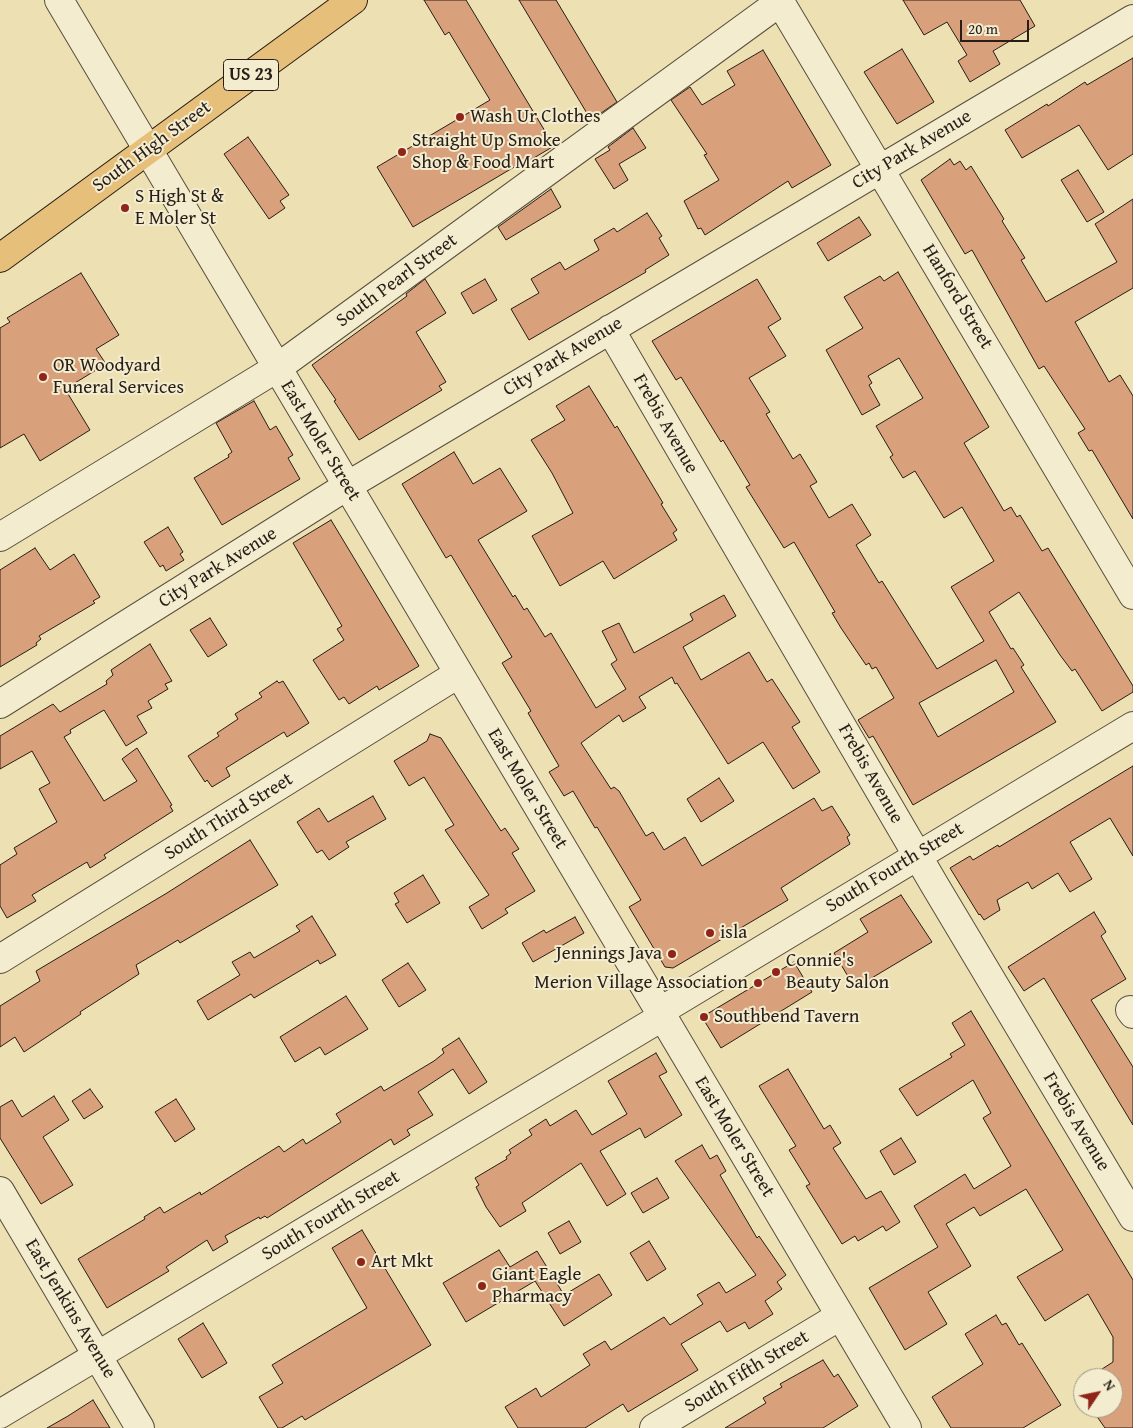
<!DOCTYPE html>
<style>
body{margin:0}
#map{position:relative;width:1133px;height:1428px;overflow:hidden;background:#ede1b4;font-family:"Gentium Book Plus",serif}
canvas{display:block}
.north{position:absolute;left:1073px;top:1368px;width:50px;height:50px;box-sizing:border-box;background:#f3ecce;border:1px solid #a29985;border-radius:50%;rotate:56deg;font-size:14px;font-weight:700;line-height:20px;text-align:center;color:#281d17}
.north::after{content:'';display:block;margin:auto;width:18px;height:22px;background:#8f2418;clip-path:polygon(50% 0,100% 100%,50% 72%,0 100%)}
.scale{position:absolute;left:960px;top:20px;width:69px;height:22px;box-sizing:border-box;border:2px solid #281d17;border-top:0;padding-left:6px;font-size:15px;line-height:18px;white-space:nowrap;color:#281d17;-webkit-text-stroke:4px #f3ecce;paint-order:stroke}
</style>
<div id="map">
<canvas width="1133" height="1428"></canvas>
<div class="north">N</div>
<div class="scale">20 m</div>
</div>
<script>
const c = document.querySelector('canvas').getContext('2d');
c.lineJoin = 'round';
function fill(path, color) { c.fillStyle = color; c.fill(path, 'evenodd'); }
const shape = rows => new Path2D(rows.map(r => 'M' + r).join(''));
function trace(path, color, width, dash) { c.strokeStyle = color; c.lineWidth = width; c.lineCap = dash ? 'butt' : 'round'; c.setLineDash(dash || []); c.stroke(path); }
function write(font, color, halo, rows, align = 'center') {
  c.font = font + ' "Gentium Book Plus",serif'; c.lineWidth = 4; c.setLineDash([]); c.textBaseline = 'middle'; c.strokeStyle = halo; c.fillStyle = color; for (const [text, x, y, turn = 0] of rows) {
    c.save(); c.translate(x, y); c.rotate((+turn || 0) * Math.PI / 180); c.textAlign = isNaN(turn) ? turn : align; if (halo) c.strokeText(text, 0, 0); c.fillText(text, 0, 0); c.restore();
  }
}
const building = shape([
 [424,0,466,0,554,146,527,162,526,160,413,227,377,167,490,100,449,32,445,35,424,0],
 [519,0,556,0,617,102,591,120,519,0],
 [903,0,1020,0,1035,26,993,51,1000,64,970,82,958,61,967,55,947,22,924,35,903,0],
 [902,49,934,102,897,124,864,72,902,49],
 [763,50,831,165,792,188,788,181,705,235,701,228,698,229,684,201,719,180,704,155,707,154,671,100,690,87,702,105,735,85,727,71,763,50],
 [1133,58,1133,154,1108,170,1079,125,1022,158,1005,130,1047,104,1048,106,1085,82,1087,85,1133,58],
 [633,128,646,148,619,164,628,180,614,189,595,159,610,150,608,147,633,128],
 [248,137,289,195,280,201,285,208,269,219,224,154,248,137],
 [950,159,954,165,960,161,966,170,971,166,1004,219,1002,221,1025,258,1021,260,1046,302,1117,262,1095,224,1133,199,1133,288,1075,322,1109,382,1120,375,1133,396,1133,519,1092,450,1089,451,1078,433,1085,429,1044,366,1039,369,972,250,965,254,921,180,950,159],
 [1078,170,1104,212,1087,222,1061,180,1078,170],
 [551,189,561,207,506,240,498,227,551,189],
 [647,213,662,236,659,238,669,255,645,270,646,272,529,340,511,309,539,293,531,279,560,262,565,270,599,250,594,240,614,228,617,232,647,213],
 [859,217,871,235,828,261,817,243,859,217],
 [898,272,989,427,964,443,1004,511,1011,507,1017,517,1020,515,1042,551,1048,548,1133,686,1133,692,1102,711,1075,669,1072,671,1060,655,1019,592,989,612,1011,649,1013,648,1024,665,1021,667,1056,722,913,805,873,736,869,738,858,720,894,698,876,667,872,669,869,663,866,665,841,628,832,613,835,612,794,542,784,548,746,487,750,485,723,440,721,442,681,377,676,380,652,341,757,279,781,319,768,327,786,356,749,378,770,412,766,414,793,459,800,454,817,482,810,486,829,518,852,504,871,535,856,545,879,583,882,581,937,669,984,641,951,587,994,561,962,507,944,518,915,471,903,478,890,457,893,455,876,426,923,398,899,358,868,376,872,383,869,385,880,405,862,415,826,350,863,328,844,297,880,276,884,281,898,272],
 [996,660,1014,692,938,737,919,703,996,660],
 [81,273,119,335,96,349,106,364,65,389,90,430,40,461,24,434,0,448,0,328,10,322,7,318,81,273],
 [425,279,446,313,416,332,446,382,439,386,442,390,359,440,334,401,336,400,312,365,407,296,406,294,425,279],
 [485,279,497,300,473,314,461,293,485,279],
 [589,386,615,428,617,426,663,503,661,504,677,530,673,533,677,540,614,579,603,561,560,586,532,536,573,513,552,473,531,440,565,420,556,406,589,386],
 [254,401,270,430,276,426,293,455,288,458,300,479,222,525,194,478,229,457,228,455,232,452,216,423,254,401],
 [454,452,473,484,500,468,527,511,478,540,513,597,515,595,524,610,527,608,545,637,551,633,596,708,626,689,611,664,617,660,602,631,619,623,634,653,693,620,690,614,724,595,736,616,683,647,701,680,749,652,767,682,772,679,800,722,792,727,820,772,793,789,763,742,728,764,677,683,675,684,672,677,639,697,646,708,623,722,619,715,581,743,611,789,614,787,619,791,646,836,653,832,664,850,685,837,702,866,814,798,822,811,832,806,850,835,847,837,850,844,781,888,788,900,673,968,665,967,629,907,641,900,597,827,595,828,573,791,564,796,549,772,559,766,528,713,531,711,502,663,512,657,451,555,446,558,402,484,454,452],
 [331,520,419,666,379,690,377,686,349,704,344,697,339,700,313,660,344,640,337,629,342,626,293,543,331,520],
 [168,527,183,552,180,554,184,560,166,571,163,565,160,567,144,542,168,527],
 [35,548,50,570,74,554,100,597,93,601,95,603,39,636,41,639,36,643,37,645,0,667,0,570,35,548],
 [210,618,227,645,208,657,190,630,210,618],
 [150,644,172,681,165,684,168,689,148,701,152,708,137,716,147,733,126,746,104,710,70,730,71,733,64,737,104,801,137,781,122,759,137,748,172,805,170,806,173,811,104,855,106,858,90,868,87,862,32,895,36,901,7,918,0,906,0,865,17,854,14,848,57,822,39,789,50,783,32,751,0,769,0,736,53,704,60,712,107,684,106,681,113,675,111,670,150,644],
 [277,681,279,683,283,681,309,723,287,737,284,732,226,768,230,776,212,787,207,780,205,782,188,756,219,736,217,733,238,719,235,714,262,697,259,693,277,681],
 [430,734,441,738,501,831,505,828,519,849,512,853,535,891,505,909,508,913,482,929,469,907,489,895,445,830,454,825,424,777,409,786,394,761,427,741,430,734],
 [1133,766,1133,856,1110,818,1070,842,1092,879,1070,892,1058,873,1032,889,1028,882,997,900,1000,910,984,920,980,914,979,915,950,868,970,856,973,860,998,845,999,847,1133,766],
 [719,778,734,801,701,822,687,799,719,778],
 [373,796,386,819,346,842,349,847,329,860,322,850,317,853,297,822,319,808,328,822,373,796],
 [250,840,278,885,180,943,178,940,136,965,139,974,80,1012,81,1014,24,1052,15,1037,0,1047,0,1006,40,981,36,971,167,893,250,840],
 [423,875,440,903,407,923,395,904,399,902,394,893,423,875],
 [901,895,932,942,855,988,834,953,868,932,860,919,901,895],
 [1094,912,1106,932,1101,936,1126,979,1091,1000,1133,1067,1133,1125,1044,978,1024,991,1008,967,1094,912],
 [312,916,336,955,320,964,318,960,254,998,251,994,208,1020,197,1001,240,975,232,962,250,952,254,958,300,931,296,926,312,916],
 [575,917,584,933,533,962,522,943,544,930,546,933,575,917],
 [794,962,812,992,721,1048,702,1017,794,962],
 [408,963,426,990,399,1007,382,980,408,963],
 [346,996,368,1029,325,1055,320,1047,295,1062,280,1037,346,996],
 [971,1011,1133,1280,1133,1428,1105,1428,1091,1408,1113,1408,1113,1378,1088,1378,1113,1362,1113,1337,1088,1294,1045,1321,1017,1277,1063,1250,1026,1189,980,1216,974,1207,946,1224,971,1266,928,1292,947,1324,905,1350,869,1288,938,1247,914,1206,965,1174,974,1189,1011,1166,983,1118,991,1113,973,1080,917,1116,899,1089,952,1057,950,1054,965,1045,952,1023,971,1011],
 [459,1038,487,1082,469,1094,453,1069,418,1092,433,1115,407,1130,410,1135,394,1145,391,1139,267,1218,265,1216,260,1219,259,1217,225,1236,228,1242,213,1251,207,1240,166,1267,169,1271,107,1308,78,1259,145,1219,144,1217,160,1207,164,1213,200,1192,201,1195,279,1146,284,1152,303,1139,306,1144,341,1122,336,1114,381,1086,384,1091,434,1061,444,1053,442,1049,459,1038],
 [656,1053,667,1072,659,1076,682,1115,645,1138,640,1128,600,1151,626,1194,607,1206,581,1163,522,1203,526,1211,500,1227,486,1207,476,1187,479,1185,475,1178,507,1159,506,1157,511,1153,509,1150,532,1135,529,1130,546,1119,550,1126,576,1110,592,1135,627,1114,608,1081,656,1053],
 [788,1069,824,1129,830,1125,841,1143,833,1148,866,1199,881,1191,900,1222,886,1231,883,1226,858,1241,855,1236,842,1244,806,1186,810,1184,789,1150,796,1146,759,1086,788,1069],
 [90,1089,103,1107,84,1119,72,1101,90,1089],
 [54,1096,69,1120,43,1137,73,1185,41,1204,0,1138,0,1107,12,1100,22,1117,54,1096],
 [176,1099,195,1129,175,1142,155,1112,176,1099],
 [901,1138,916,1162,894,1175,880,1151,901,1138],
 [702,1145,710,1159,717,1155,726,1171,720,1175,757,1238,759,1236,786,1275,777,1282,782,1289,765,1301,773,1314,749,1329,745,1322,727,1332,720,1321,681,1344,698,1370,628,1412,623,1404,585,1428,518,1428,505,1407,536,1388,541,1397,590,1365,583,1354,605,1341,611,1350,664,1317,670,1325,703,1304,697,1295,719,1282,726,1293,756,1275,675,1161,702,1145],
 [657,1178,669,1198,643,1213,631,1193,657,1178],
 [569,1221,581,1242,560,1254,548,1233,569,1221],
 [362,1230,431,1345,305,1420,302,1416,282,1428,278,1428,259,1397,283,1383,272,1365,367,1308,332,1248,362,1230],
 [649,1241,666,1269,647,1281,630,1253,649,1241],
 [499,1250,510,1267,537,1251,564,1295,599,1274,612,1295,564,1326,535,1281,466,1322,443,1283,499,1250],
 [996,1315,1002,1325,1006,1323,1019,1345,1022,1343,1061,1405,1023,1428,951,1428,932,1397,983,1364,965,1334,996,1315],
 [203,1323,227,1363,202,1378,178,1339,203,1323],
 [823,1360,834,1377,838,1374,858,1406,823,1428,725,1428,766,1403,763,1398,782,1387,780,1384,823,1360],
 [93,1400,110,1428,47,1428,68,1416,93,1400]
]);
const minor = shape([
 [59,0,907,1428],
 [779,0,1133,595],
 [610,329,934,884,1133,1217],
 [0,537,277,368,780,2],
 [0,704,347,486,1133,19],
 [0,959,458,674],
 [1130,1010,1133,1014],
 [659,1012,1133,726],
 [0,1191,140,1428],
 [0,1414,662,1017],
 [654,1428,840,1316]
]);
const major = shape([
 [0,258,353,0]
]);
const markers = [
 [460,117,5,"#8f2418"],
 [402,152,5,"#8f2418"],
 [125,208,5,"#8f2418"],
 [43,377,5,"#8f2418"],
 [710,933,5,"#8f2418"],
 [672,954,5,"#8f2418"],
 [776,972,5,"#8f2418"],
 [758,983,5,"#8f2418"],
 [704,1017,5,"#8f2418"],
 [361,1262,5,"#8f2418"],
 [482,1286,5,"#8f2418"]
];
const shields = [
 [251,75,55]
];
const shieldNames = [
 ["US 23",251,75]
];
const poiNames = [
 ["Wash Ur Clothes",470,117],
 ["Straight Up Smoke",412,141],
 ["Shop & Food Mart",412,163],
 ["S High St &",135,197],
 ["E Moler St",135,219],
 ["OR Woodyard",53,366],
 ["Funeral Services",53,388],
 ["isla",720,933],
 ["Jennings Java",662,954,"right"],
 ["Connie's",786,961],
 ["Beauty Salon",786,983],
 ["Merion Village Association",748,983,"right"],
 ["Southbend Tavern",714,1017],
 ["Art Mkt",371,1262],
 ["Giant Eagle",492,1275],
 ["Pharmacy",492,1297]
];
const streetNames = [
 ["South High Street",152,147,-36],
 ["City Park Avenue",912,150,-31],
 ["South Pearl Street",397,281,-36],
 ["Hanford Street",957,297,59],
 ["City Park Avenue",563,357,-31],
 ["Frebis Avenue",665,424,60],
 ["East Moler Street",320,441,59],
 ["City Park Avenue",218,568,-32],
 ["Frebis Avenue",870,774,60],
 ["East Moler Street",527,789,59],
 ["South Third Street",229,817,-32],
 ["South Fourth Street",895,868,-31],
 ["Frebis Avenue",1076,1122,59],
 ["East Moler Street",734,1137,59],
 ["South Fourth Street",331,1216,-31],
 ["East Jenkins Avenue",70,1309,59],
 ["South Fifth Street",747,1372,-31]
];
fill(building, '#d8a07b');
trace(building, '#281d17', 1);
trace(minor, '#594e3e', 30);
trace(major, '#281d17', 30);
trace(minor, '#f3ecce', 28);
trace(major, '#e6c07a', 28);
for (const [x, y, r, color] of markers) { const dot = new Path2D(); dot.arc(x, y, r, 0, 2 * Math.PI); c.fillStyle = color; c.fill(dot); trace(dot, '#f3ecce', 2); }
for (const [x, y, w] of shields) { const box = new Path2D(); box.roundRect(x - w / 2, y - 15.5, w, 31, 4); c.fillStyle = '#f3ecce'; c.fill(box); trace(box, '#281d17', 1); }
write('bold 18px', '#281d17', null, shieldNames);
write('19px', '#281d17', '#f3ecce', poiNames, 'left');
write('19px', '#281d17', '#f3ecce', streetNames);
</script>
